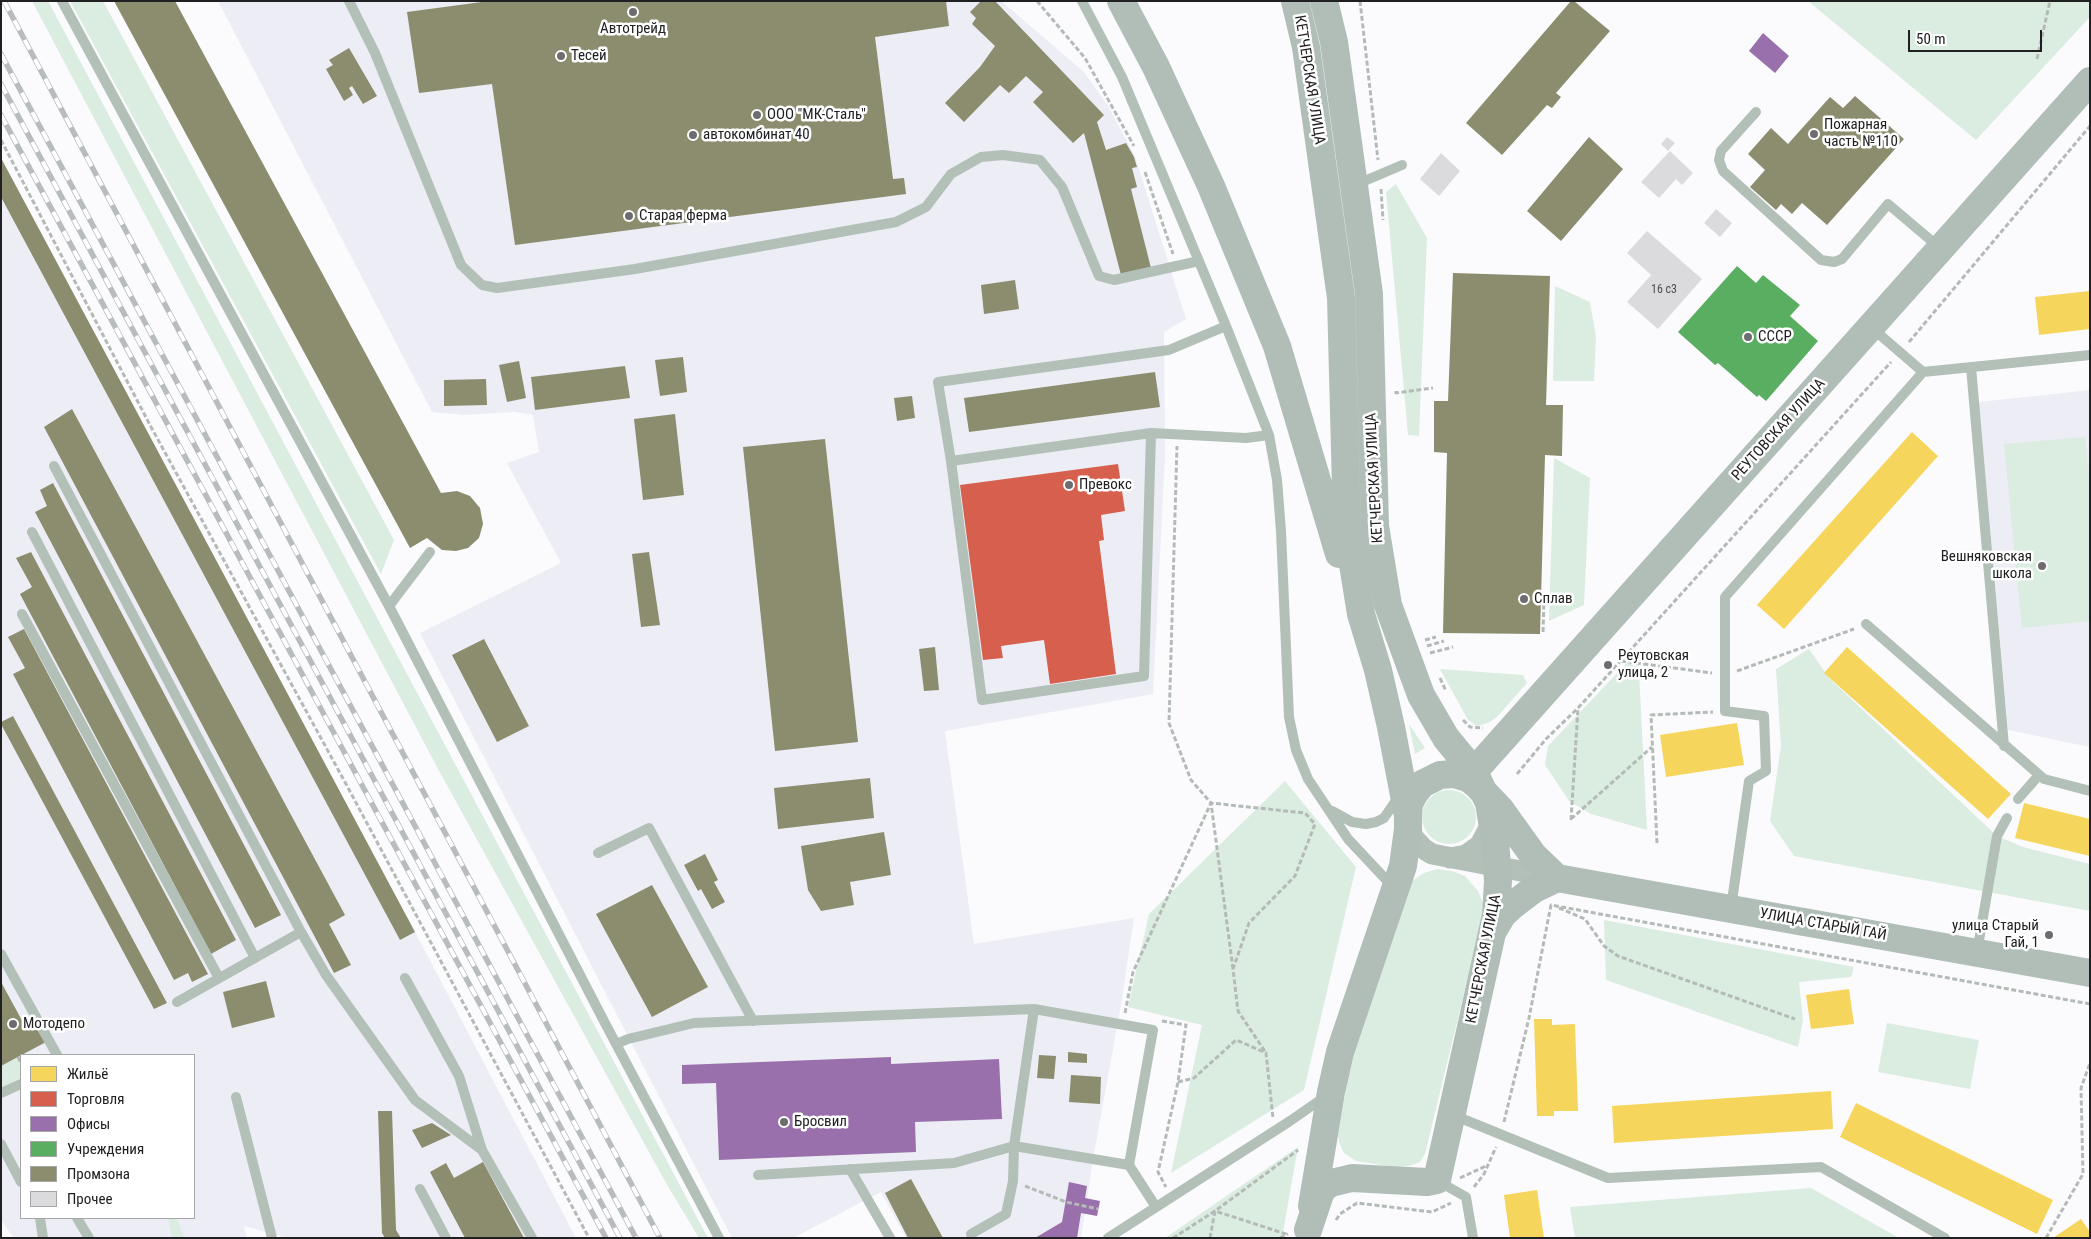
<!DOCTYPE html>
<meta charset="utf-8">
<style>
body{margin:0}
#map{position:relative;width:2091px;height:1239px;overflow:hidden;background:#fbfbfe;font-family:"Roboto Condensed",sans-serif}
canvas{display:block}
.frame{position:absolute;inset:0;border:2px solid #202023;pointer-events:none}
.legend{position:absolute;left:20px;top:1054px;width:175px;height:165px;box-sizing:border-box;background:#fff;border:1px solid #a6a6a7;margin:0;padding:6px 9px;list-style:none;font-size:15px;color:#202023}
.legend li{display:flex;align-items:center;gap:10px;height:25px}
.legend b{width:25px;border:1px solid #a6a6a7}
.scale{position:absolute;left:1908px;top:30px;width:134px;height:22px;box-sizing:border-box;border:2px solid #202023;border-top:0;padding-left:6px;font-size:15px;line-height:18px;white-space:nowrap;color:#202023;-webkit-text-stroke:4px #fff;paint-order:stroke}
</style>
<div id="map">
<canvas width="2091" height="1239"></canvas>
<div class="frame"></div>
<ul class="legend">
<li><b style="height:14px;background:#f6d55c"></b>Жильё</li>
<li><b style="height:14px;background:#d6604d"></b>Торговля</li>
<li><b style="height:14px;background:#9970ab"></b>Офисы</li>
<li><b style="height:14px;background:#5aae61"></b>Учреждения</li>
<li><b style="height:14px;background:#8c8c6e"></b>Промзона</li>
<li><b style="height:14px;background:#dbdbde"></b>Прочее</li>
</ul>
<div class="scale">50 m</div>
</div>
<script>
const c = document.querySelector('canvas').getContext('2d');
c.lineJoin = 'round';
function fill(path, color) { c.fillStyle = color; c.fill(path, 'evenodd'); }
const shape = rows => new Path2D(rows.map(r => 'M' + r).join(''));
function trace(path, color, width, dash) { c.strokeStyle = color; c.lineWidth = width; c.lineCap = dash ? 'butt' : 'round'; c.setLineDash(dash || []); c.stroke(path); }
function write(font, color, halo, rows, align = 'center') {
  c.font = font + ' "Roboto Condensed",sans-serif'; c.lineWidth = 5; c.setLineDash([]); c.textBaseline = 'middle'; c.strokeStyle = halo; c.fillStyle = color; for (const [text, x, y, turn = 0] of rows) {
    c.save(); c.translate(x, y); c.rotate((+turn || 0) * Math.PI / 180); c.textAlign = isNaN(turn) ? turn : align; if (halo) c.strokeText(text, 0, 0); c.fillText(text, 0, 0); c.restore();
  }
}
const built = shape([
 [218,1,1001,1,1084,72,1108,106,1135,156,1186,319,1164,332,1165,455,1153,694,945,731,974,944,1134,918,1121,1005,1093,1159,1081,1238,906,1238,881,1192,793,1238,732,1238,420,633,561,563,507,463,539,452,533,415,515,412,464,415,432,412],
 [1,158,415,932,576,1238,288,1238,244,1226,247,1238,14,1238,1,1220],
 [21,1055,194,1055,194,1218,21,1218],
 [2090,390,2090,747,2008,730,1979,402]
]);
const green = shape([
 [32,1,48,1,708,1238,699,1238,666,1183,437,767],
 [70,1,103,1,394,540,381,574],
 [1808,1,2090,1,2090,17,1976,140],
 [1396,184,1427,238,1419,436,1408,435,1386,192],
 [1555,286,1590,302,1596,337,1594,381,1553,381],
 [2085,437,2090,484,2090,621,2022,628,2004,444],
 [1554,458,1590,478,1584,605,1549,621],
 [1809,649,1829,678,1997,836,2023,847,2090,864,2090,911,1794,856,1770,821,1781,746,1776,669],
 [1638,651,1647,830,1591,814,1569,801,1545,765,1548,746],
 [1440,669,1523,675,1527,683,1497,717,1488,723,1477,726,1468,720],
 [1409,724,1425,748,1415,754],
 [1285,781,1356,867,1304,1090,1171,1173,1202,1025,1128,1007,1149,914],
 '1422 817a27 27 0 1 1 54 0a27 27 0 1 1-54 0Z',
 [1437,869,1452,871,1465,876,1478,891,1483,903,1483,915,1425,1154,1420,1162,1409,1166,1394,1167,1356,1161,1344,1153,1339,1142,1338,1135,1352,1054,1412,881,1424,873],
 [1604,920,1854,967,1851,977,1799,982,1803,1020,1798,1047,1606,980],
 [1887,1023,1979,1040,1970,1089,1878,1072],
 [21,1056,21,1078,1,1088,1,1066],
 [1298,1147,1282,1238,1165,1238],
 [1811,1188,1899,1238,1575,1238,1570,1207],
 [168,1218,177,1218,184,1238,172,1238]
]);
const homes = shape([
 [2090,291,2090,329,2039,335,2035,297],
 [1912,432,1938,456,1784,629,1757,605],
 [1847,647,2011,794,1988,819,1824,673],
 [1737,723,1744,765,1666,777,1660,735],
 [2024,803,2090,819,2090,856,2015,838],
 [1849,989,1854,1024,1811,1029,1806,995],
 [1534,1019,1552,1019,1552,1025,1575,1024,1578,1111,1554,1111,1554,1116,1537,1116],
 [1831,1091,1833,1129,1614,1143,1612,1106],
 [1856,1103,2053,1200,2037,1234,1840,1137],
 [1537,1190,1544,1238,1510,1238,1504,1195],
 [2081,1219,2090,1232,2090,1238,2053,1238]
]);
const shops = shape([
 [1118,464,1125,511,1101,515,1104,540,1099,541,1116,674,1050,684,1044,640,1001,646,1003,658,983,660,960,485]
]);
const offices = shape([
 [1763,33,1789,56,1775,73,1749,51],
 [891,1057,891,1064,999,1059,1002,1119,915,1122,916,1152,719,1160,716,1083,682,1084,682,1065],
 [1069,1182,1087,1186,1085,1198,1100,1201,1097,1216,1081,1213,1077,1238,1035,1238,1062,1222]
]);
const public = shape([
 [1737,266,1756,283,1763,275,1800,305,1790,316,1818,341,1766,401,1759,395,1757,397,1718,363,1715,365,1678,332]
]);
const industry = shape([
 [114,1,175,1,441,493,457,491,470,496,480,508,483,524,479,538,468,548,456,551,442,550,427,538,410,548],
 [489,1,946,1,949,26,875,37,893,179,904,178,906,194,515,245,492,84,419,93,407,12],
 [981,1,995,1,1104,115,1097,122,1106,150,1126,143,1134,157,1137,167,1132,168,1137,187,1131,189,1151,268,1121,275,1084,133,1073,143,1033,102,1043,92,1026,76,1009,93,1000,85,964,122,945,103,980,67,995,46,972,24,976,18,970,12],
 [1571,1,1574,1,1610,31,1556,93,1561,97,1552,108,1547,105,1502,155,1466,123],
 [349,48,377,96,363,104,352,86,349,88,353,95,344,101,326,69,333,65,329,60],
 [1855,96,1904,139,1827,225,1802,203,1792,214,1781,204,1776,210,1750,187,1765,170,1748,154,1771,128,1788,144,1830,97,1843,108],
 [1589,137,1623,169,1561,241,1527,211],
 [1,158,415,932,400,940,1,197],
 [1453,273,1550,276,1546,405,1563,405,1562,456,1545,455,1540,634,1443,633,1447,453,1434,452,1434,401,1448,401],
 [1015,280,1019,309,984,314,981,285],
 [683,357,687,392,660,396,655,360],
 [519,361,526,398,507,402,499,365],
 [625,366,630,398,535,410,531,377],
 [1155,372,1160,407,969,432,964,398],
 [486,379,487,405,444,406,444,380],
 [912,396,915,418,897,421,894,398],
 [72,409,345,915,329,924,351,965,334,973,44,427],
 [675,414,684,495,643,500,634,419],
 [825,439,858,742,775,751,743,447],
 [53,483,281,915,255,928,35,512,47,506,40,490],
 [31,552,236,940,211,954,20,594,32,587,16,558],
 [649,552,660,625,641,627,632,554],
 [24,629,208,974,192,982,188,973,174,980,13,674,25,668,8,637],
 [484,639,529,726,497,742,452,655],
 [935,647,939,690,924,691,919,649],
 [13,716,167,1003,154,1009,1,724,1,722],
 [870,778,874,818,778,829,774,788],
 [884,832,891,875,850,882,854,905,821,911,808,890,801,846],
 [705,854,718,880,714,882,725,902,712,909,701,889,698,891,684,865],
 [652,885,708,987,652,1017,596,914],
 [266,981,275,1017,232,1028,223,992],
 [1,982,25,1026,35,1021,46,1042,1,1066],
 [1068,1052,1087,1054,1087,1063,1068,1062],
 [1039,1055,1056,1056,1054,1079,1037,1078],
 [1071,1075,1101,1077,1100,1104,1069,1102],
 [378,1111,392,1111,396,1230,401,1238,385,1238,382,1233],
 [432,1123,451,1135,422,1148,412,1130],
 [483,1162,524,1238,465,1238,430,1172,446,1163,454,1178],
 [911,1179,943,1238,908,1238,885,1193]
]);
const building = shape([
 [1667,137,1675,143,1668,151,1661,144],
 [1670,151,1693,173,1682,185,1676,179,1659,198,1641,182],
 [1441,153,1460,171,1439,196,1420,179],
 [1716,209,1732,223,1720,237,1704,223],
 [1647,231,1702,279,1658,329,1627,302,1651,275,1627,253]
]);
const path = shape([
 [1037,1,1085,58,1134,146],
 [1360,1,1378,160],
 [2037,59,2050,1],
 [1,140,150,425,346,784,589,1238],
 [1145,172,1173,254],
 [1381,189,1383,220],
 [1909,342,2090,126],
 [1396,391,1396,393,1433,388],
 [1542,599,1544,599,1543,634],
 [1425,640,1436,637],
 [1427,646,1444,641],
 [1430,653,1453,647],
 [1621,661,1712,673],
 [1737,671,1854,629],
 [1440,678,1446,691],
 [1463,720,1470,727,1483,728],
 [1517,774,1546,739,1578,708,1891,362],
 [1571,819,1652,747],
 [1571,820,1578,708],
 [1657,843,1651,715,1713,712],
 [1559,908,1585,919,1604,946,1618,956,1795,1019],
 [1233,969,1211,803,1305,813,1315,824,1295,876,1249,923,1233,969,1238,1011,1266,1053],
 [1125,1013,1133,972,1211,803,1191,780,1169,723,1177,446],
 [1162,1021,1186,1025,1178,1082,1158,1172,1166,1187],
 [18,1057,21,1063],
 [1178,1082,1194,1078,1236,1040,1266,1053,1273,1118],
 [1504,1122,1529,1018,1551,905,2090,1004],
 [1460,1178,1488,1165],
 [1025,1186,1066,1202,1098,1209],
 [1474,1187,1484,1174,1496,1147],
 [1336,1220,1340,1214,1357,1203,1432,1212,1451,1203],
 [1173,1238,1215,1211,1298,1150],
 [1210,1238,1215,1211,1286,1234],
 [1280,1238,1288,1234],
 [2046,1238,2083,1174,2081,1088,2090,1063]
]);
const lane = shape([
 [62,1,389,606,606,1025,719,1238],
 [349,1,375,53,461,265,482,285,497,288,635,269,896,222,926,207,951,174,981,157,1003,155,1040,160,1062,187,1099,276,1114,280,1199,261],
 [1082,1,1122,77,1226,326,1269,435,1277,480,1281,531,1289,717,1296,750,1308,779,1348,839,1393,887],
 [1756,112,1721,151,1719,160,1723,171,1821,260,1834,262,1842,259,1888,204,1940,248],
 [1355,185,1402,165],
 [1971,367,2004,746],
 [1923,372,2090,355],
 [1151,433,1144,676,982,700,951,461,1151,433,1246,438,1269,435],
 [951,461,938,382,1169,350,1226,326],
 [54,466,301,932,326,975,415,1100,482,1150,532,1238],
 [32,532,255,958],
 [389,606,430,552],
 [22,614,219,978],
 [1866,624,2044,779,2090,791],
 [2018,799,2039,775],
 [1332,811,1352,822,1366,824,1376,822,1384,818,1399,796],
 [598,853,649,828,753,1021],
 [1731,908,1749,781,1766,771,1764,716,1725,711,1725,597,1923,372,1872,328],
 [1977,952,1997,836,2007,818],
 [1,954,57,1055],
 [405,978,459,1076,482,1150],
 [177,1002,301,932],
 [1034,1009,1153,1030,1129,1165],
 [616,1044,628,1039,694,1023,1034,1009,1014,1146,1129,1165,1156,1207],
 [1,1093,21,1084],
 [236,1097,272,1238],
 [1453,1115,1608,1178,1821,1167,1945,1238],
 [1,1144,21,1182],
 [850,1169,890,1238],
 [758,1175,954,1163,1014,1146,1013,1181,1006,1214,971,1234],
 [1438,1181,1466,1197,1473,1238],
 [420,1189,446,1238],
 [40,1218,43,1238],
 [77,1218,89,1238],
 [1108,1238,1290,1121,1326,1096]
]);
const street = shape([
 [1408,819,1413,837,1424,849,1432,854,1557,878],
 [1450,858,1466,855,1480,845,1489,828,1491,816]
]);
const secondary = shape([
 [1121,1,1156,67,1211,186,1277,346,1339,554],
 [1295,1,1306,47,1341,298,1347,527,1361,614,1378,670,1391,727,1408,816,1408,829,1403,866,1340,1052,1331,1092,1312,1206],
 [1468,778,2090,81],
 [1408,816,1409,804,1414,794,1422,784,1440,775,1454,774,1468,778,1477,785,1500,809,1533,855,1557,878,2090,973],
 [1493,931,1503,914,1513,905,1534,889,1557,878],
 [1308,1230,1320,1194,1324,1187,1331,1183,1352,1178,1427,1182,1437,1180,1496,915,1498,881,1495,839,1489,803,1474,772,1446,738,1421,695,1388,605,1375,526,1369,294,1334,42,1324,1]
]);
const rail = shape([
 [4,1,660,1238],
 [1,54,636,1238],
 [1,84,620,1238],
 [1,115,606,1238]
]);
const markers = [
 [633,12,5,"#6d6d70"],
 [561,56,5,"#6d6d70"],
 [757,115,5,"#6d6d70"],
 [1814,134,5,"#6d6d70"],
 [693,135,5,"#6d6d70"],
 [629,216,5,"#6d6d70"],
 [1748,337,5,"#6d6d70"],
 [1069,485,5,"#6d6d70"],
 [2042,566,5,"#6d6d70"],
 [1524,599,5,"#6d6d70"],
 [1608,665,5,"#6d6d70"],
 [2049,935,5,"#6d6d70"],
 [13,1024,5,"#6d6d70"],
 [784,1122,5,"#6d6d70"]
];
const numberNames = [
 ["16 с3",1664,290]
];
const poiNames = [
 ["Автотрейд",633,29,"center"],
 ["Тесей",571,56],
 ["ООО \"МК-Сталь\"",767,115],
 ["Пожарная",1824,125],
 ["часть №110",1824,142],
 ["автокомбинат 40",703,135],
 ["Старая ферма",639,216],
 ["СССР",1758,337],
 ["Превокс",1079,485],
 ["Вешняковская",2032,557,"right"],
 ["школа",2032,574,"right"],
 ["Сплав",1534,599],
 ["Реутовская",1618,656],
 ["улица, 2",1618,673],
 ["улица Старый",2039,926,"right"],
 ["Гай, 1",2039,943,"right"],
 ["Мотодепо",23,1024],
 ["Бросвил",794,1122]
];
const streetNames = [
 ["КЕТЧЕРСКАЯ УЛИЦА",1309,80,81],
 ["РЕУТОВСКАЯ УЛИЦА",1779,430,-48],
 ["КЕТЧЕРСКАЯ УЛИЦА",1375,478,-93],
 ["УЛИЦА СТАРЫЙ ГАЙ",1823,925,10],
 ["КЕТЧЕРСКАЯ УЛИЦА",1484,959,-79]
];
fill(built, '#ecedf5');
fill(green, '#dbece1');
fill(homes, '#f6d55c');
fill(shops, '#d6604d');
fill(offices, '#9970ab');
fill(public, '#5aae61');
fill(industry, '#8c8c6e');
fill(building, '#dbdbde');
trace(path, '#b4bbb7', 3, [5, 2.5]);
trace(lane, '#b3c0b8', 10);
trace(street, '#b3c0b8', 21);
trace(secondary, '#b1beb7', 28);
trace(rail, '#b8bcbc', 5.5);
trace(rail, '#fff', 4, [11]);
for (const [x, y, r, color] of markers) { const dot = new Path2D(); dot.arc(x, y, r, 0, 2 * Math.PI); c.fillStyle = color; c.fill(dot); trace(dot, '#fff', 2); }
write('12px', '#4f4f52', null, numberNames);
write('15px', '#202023', '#fff', poiNames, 'left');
write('15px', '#202023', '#fff', streetNames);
</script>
